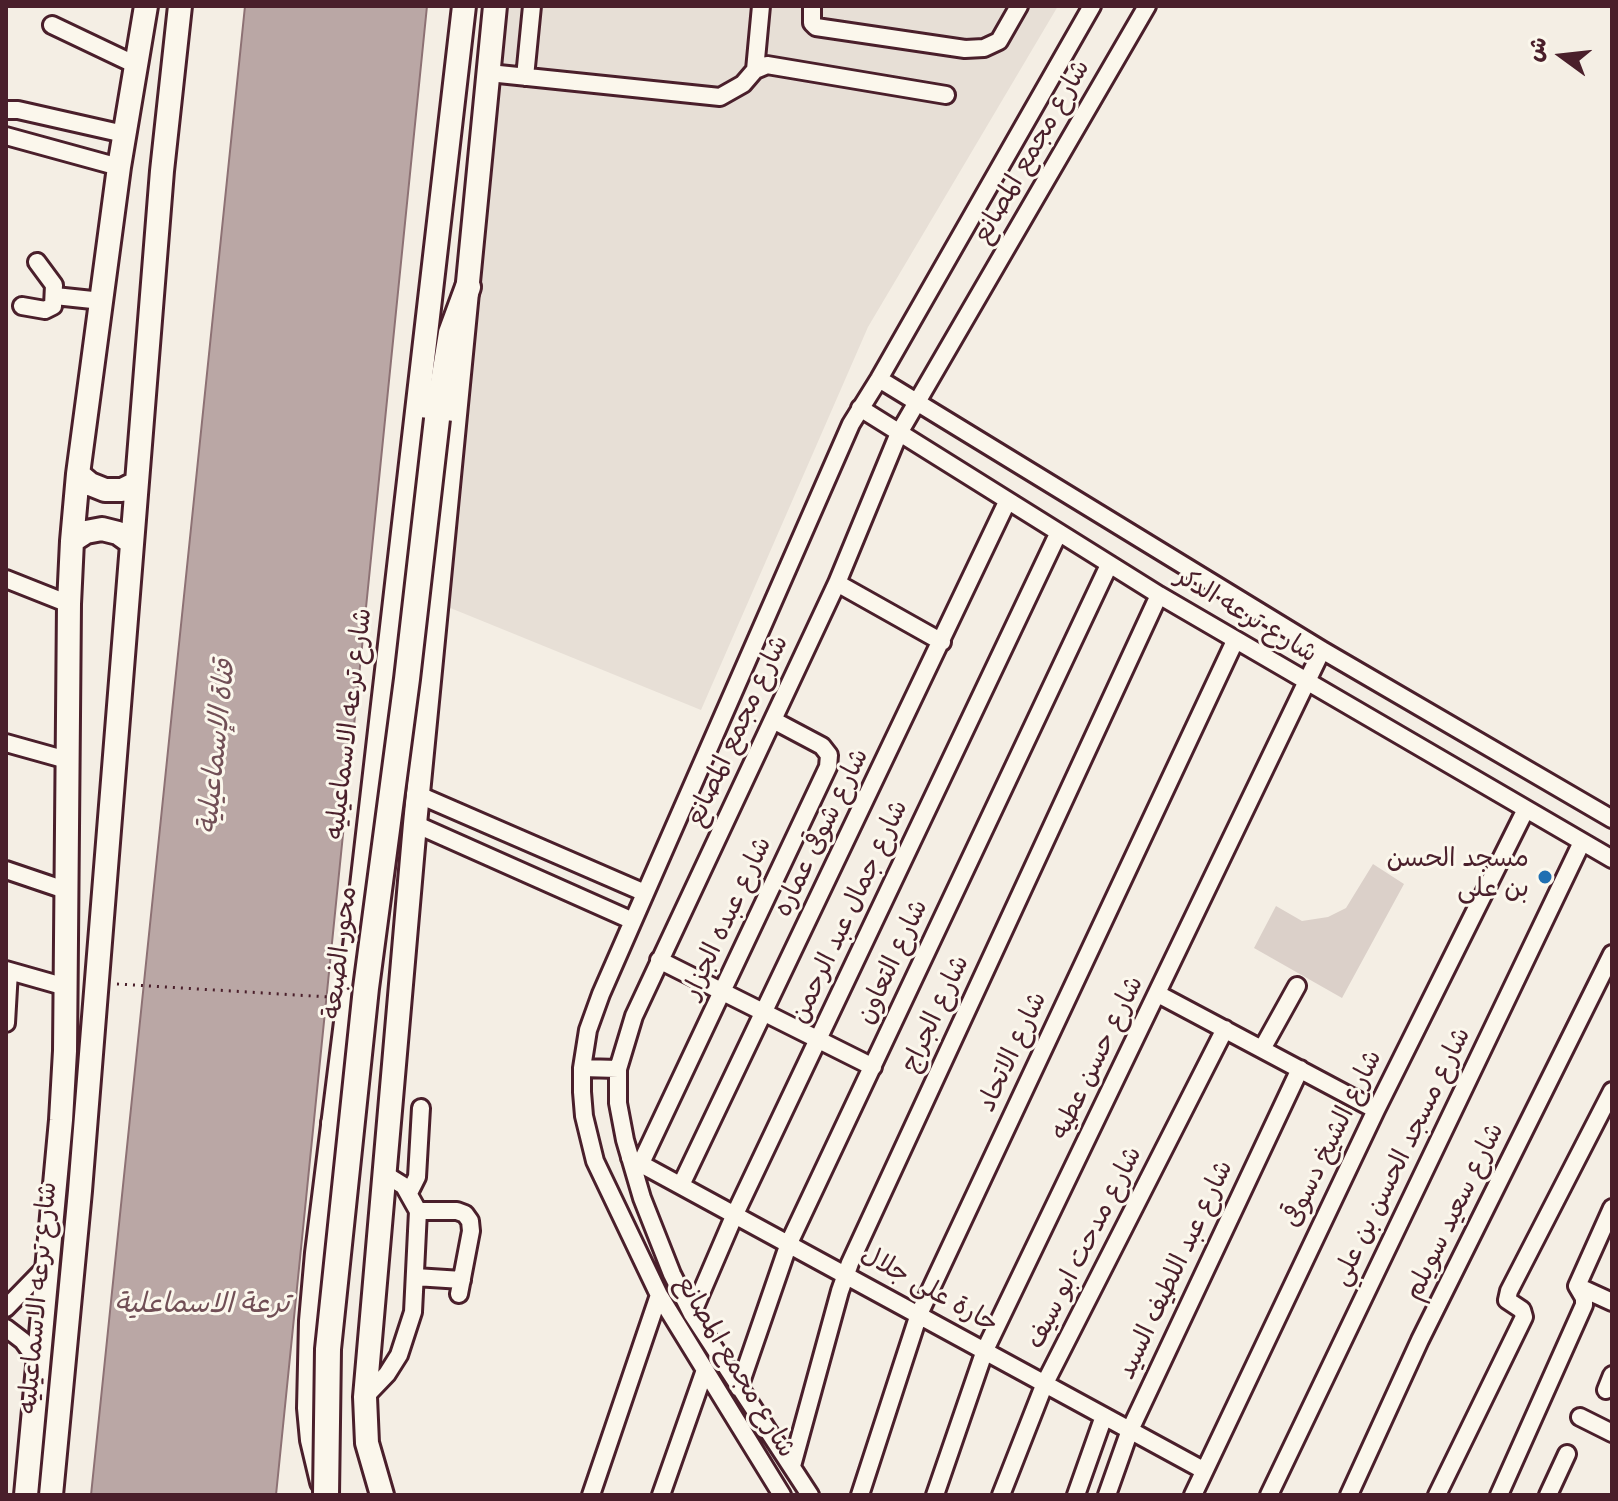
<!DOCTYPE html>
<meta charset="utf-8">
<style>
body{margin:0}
#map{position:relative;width:1618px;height:1501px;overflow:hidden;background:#f4eee4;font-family:"Indie Flower","Playpen Sans Arabic",sans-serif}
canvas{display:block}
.frame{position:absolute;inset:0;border:8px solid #4a1f2b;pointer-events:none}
.north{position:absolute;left:1522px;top:16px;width:80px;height:80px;-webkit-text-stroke:6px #fbf7ec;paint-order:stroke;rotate:285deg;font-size:22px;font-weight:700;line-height:32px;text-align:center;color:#4a1f2b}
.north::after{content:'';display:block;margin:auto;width:28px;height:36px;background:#4a1f2b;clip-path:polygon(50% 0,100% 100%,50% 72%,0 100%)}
</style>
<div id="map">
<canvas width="1618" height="1501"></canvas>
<div class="frame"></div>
<div class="north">ش</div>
</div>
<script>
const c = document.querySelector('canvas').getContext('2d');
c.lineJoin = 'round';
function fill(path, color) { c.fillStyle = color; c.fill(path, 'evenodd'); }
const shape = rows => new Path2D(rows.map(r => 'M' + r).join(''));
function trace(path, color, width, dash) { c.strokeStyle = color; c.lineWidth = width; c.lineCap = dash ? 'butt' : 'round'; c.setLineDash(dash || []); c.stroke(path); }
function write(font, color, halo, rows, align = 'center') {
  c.font = font + ' "Indie Flower","Playpen Sans Arabic",sans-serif'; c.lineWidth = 6; c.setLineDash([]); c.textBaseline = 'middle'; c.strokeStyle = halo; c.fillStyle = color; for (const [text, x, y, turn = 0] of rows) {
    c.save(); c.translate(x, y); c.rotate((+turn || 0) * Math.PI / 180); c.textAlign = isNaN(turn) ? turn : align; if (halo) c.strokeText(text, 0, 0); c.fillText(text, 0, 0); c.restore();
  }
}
const built = shape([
 [505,6,1058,6,868,327,701,710,443,605]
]);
const green = shape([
 [1373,864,1404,884,1342,998,1254,948,1276,906,1302,921,1328,917,1346,908]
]);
const water = shape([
 [245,6,427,6,276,1495,91,1495,245,6]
]);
const path = shape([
 [117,984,329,997]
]);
const minor = shape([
 [812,6,812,23,816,27,965,49,984,48,999,41,1019,6],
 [52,25,136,65],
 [755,70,761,6],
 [489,73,720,97,743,84,755,70,767,65,946,95],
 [525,77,532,6],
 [6,110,18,110,124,134],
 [6,136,119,167],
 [55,296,102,301],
 [22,306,45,310,53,306,54,285,37,262],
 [879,379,1322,650,1612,819],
 [860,408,1159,595,1612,859],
 [6,579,69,604],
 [837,583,942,642],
 [6,743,67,760],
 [419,795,645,893],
 [415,824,633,921],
 [6,870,65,890],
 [659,960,873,1067],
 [6,970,66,987],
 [1158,994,1376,1110],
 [6,1023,9,971],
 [1262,1049,1297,986],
 [582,1068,618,1069],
 [630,1158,1203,1470],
 [641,1163,828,767,829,755,822,746,773,720],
 [681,1185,1007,502],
 [409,1193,417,1177,421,1108],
 [418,1211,457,1211,465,1214,470,1221,471,1231,459,1294],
 [415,1277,462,1280],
 [1577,1286,1612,1302],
 [6,1308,47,1266],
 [692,1314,735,1214,1058,534],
 [6,1328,23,1341,39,1363],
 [739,1388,789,1243,1109,565],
 [1606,1390,1612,1375],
 [365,1397,387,1374,399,1355,413,1312,418,1211,404,1186,383,1173],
 [1580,1417,1612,1433],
 [792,1466,840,1291,850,1263,1159,595],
 [591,1495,659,1295],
 [661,1495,705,1370],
 [782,1495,659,1295,595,1161,584,1116,582,1092,582,1068,588,1030,601,994,851,424,879,379,1092,6],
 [810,1495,692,1314,672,1274,642,1198,625,1140,618,1103,618,1069,634,1016,837,583,899,433,1147,6],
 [860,1495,919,1314,1235,641],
 [935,1495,985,1350,1322,650],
 [1001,1495,1045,1383,1225,1029],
 [1076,1495,1104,1416],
 [1107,1495,1130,1430,1300,1069],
 [1193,1495,1376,1110,1526,809],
 [1269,1495,1582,842],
 [1349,1495,1420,1340,1612,954],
 [1437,1495,1524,1317,1522,1310,1507,1300,1509,1291,1612,1091],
 [1499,1495,1584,1305,1584,1298,1577,1286,1612,1208],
 [1548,1495,1567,1454]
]);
const major = shape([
 [78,474,90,484,105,490,122,490,136,483],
 [72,541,86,532,102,529,118,533,132,543],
 [322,1482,312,1440,309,1408,311,1321,317,1253,349,998,464,6],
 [26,1495,61,1120,65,1051,69,604,72,541,78,474,119,167,146,6],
 [51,1495,80,1191,162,171,180,6],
 [382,1495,367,1443,365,1397,415,824,495,6]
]);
const highway = shape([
 [437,419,451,333,468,287],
 [334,1124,336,1190]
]);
const highwayBridge = shape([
 [326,1495,328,1349,366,988,407,679,437,419]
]);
const markers = [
 [1545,877,8,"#1f6fb2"]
];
const streetNames = [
 ["شارع مجمع المصانع",1034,153,-60],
 ["شارع ترعه الدكر",1245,618,31],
 ["شارع ترعه الاسماعيليه",352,724,-83],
 ["شارع مجمع المصانع",740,732,-65],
 ["شارع شوقى عماره",824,834,-64],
 ["شارع جمال عبد الرحمن",852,913,-65],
 ["شارع عبده الجزار",730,919,-65],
 ["محور الضبعة",343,953,-83],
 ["شارع التعاون",895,963,-65],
 ["شارع الجراج",938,1015,-65],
 ["شارع الاتحاد",1015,1053,-65],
 ["شارع حسن عطيه",1100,1059,-64],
 ["شارع الشيخ دسوقى",1335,1140,-64],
 ["شارع مسجد الحسن بن علي",1404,1158,-64],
 ["شارع سعيد سويلم",1457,1213,-64],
 ["شارع مدحت ابو سيف",1087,1249,-63],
 ["شارع عبد اللطيف السيد",1178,1271,-65],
 ["حارة على جلال",928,1292,29],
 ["شارع ترعه الاسماعيليه",41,1298,-85],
 ["شارع مجمع المصانع",733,1368,59]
];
const poiNames = [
 ["مسجد الحسن",1529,862],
 ["بن على",1529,892]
];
const waterNames = [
 ["قناة الإسماعيلية",220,747,-84],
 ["ترعة الاسماعلية",202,1307]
];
fill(built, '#e7dfd6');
fill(green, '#dbd0c9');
fill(water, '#baa7a5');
trace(water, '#8d7174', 2);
trace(minor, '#4a1f2b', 22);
trace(major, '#4a1f2b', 28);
trace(highway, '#4a1f2b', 30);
trace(path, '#4a1f2b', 3, [2, 6]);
trace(minor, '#fbf7ec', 16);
trace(major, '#fbf7ec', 22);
trace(highway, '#fbf7ec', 24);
trace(highwayBridge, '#4a1f2b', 30, []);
trace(highwayBridge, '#fbf7ec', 24);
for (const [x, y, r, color] of markers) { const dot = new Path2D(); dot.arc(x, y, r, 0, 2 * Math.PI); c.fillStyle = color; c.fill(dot); trace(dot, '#fbf7ec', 3); }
write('26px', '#4a1f2b', '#fbf7ec', streetNames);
write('26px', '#4a1f2b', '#fbf7ec', poiNames, 'right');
write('italic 28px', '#714f56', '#fbf7ec', waterNames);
</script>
